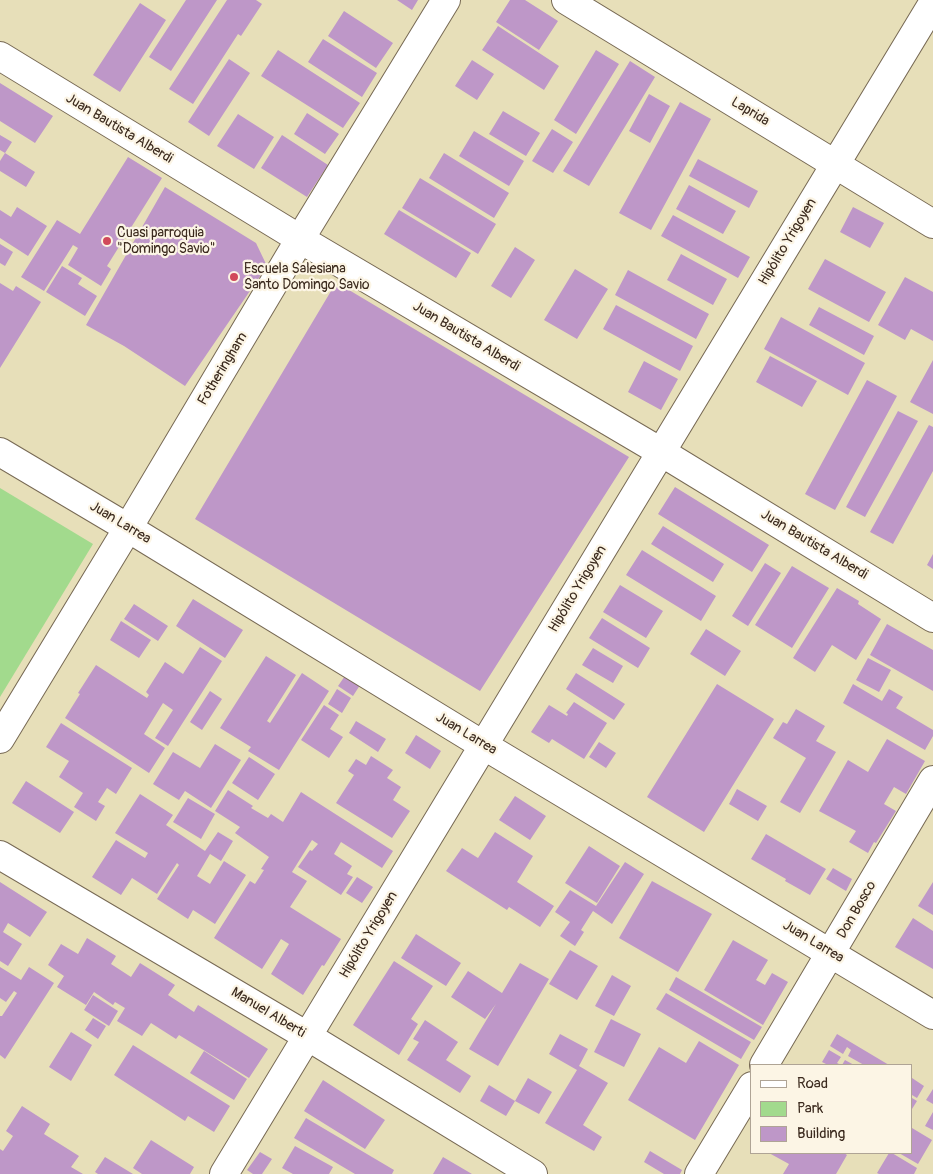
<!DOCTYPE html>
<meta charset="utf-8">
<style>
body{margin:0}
#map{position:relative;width:933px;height:1174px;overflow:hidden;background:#e7dfb9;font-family:Pangolin,sans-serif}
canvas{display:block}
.legend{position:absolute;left:750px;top:1064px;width:162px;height:90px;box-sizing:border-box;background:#fcf5e5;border:1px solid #afa495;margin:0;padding:6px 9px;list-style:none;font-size:15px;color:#3b2a1e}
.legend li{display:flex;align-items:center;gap:10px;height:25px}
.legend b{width:25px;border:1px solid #afa495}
</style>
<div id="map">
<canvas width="933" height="1174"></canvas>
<ul class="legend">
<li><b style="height:6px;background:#fff"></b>Road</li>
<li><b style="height:14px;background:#a2da8d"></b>Park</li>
<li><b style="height:14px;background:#be97c8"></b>Building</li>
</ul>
</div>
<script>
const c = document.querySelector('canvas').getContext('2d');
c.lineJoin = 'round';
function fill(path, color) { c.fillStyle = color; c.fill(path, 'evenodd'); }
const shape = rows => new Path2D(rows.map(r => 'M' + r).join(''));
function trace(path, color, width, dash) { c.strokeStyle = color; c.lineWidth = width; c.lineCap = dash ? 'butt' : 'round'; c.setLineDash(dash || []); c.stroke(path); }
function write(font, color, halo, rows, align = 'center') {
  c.font = font + ' Pangolin,sans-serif'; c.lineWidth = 4.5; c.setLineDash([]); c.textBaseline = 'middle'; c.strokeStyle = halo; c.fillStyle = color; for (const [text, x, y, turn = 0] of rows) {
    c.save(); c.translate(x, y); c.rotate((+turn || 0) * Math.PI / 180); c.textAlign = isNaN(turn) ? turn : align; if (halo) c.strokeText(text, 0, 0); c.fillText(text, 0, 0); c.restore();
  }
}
const green = shape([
 [0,488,93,544,0,697]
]);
const building = shape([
 [186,0,217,0,171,71,149,57],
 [227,0,256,0,262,4,241,36,238,34,193,104,169,89],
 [397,0,418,0,412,10],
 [510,0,525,0,558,21,539,50,496,22],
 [140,3,166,20,120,92,93,75],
 [344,11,393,43,376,68,328,36],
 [498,26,559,66,544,90,482,50],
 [323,39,377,73,362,97,308,62],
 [278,50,360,103,343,128,261,76],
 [596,50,619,64,576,134,554,120],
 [229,59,250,73,209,136,188,122],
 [472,60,494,74,477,100,455,86],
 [630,61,655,77,589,186,563,171],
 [0,83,53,116,35,143,0,121],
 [649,94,670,106,650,143,629,131],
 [680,102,711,119,651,230,619,213],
 [503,111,540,133,526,156,489,134],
 [307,113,339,134,325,154,294,134],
 [238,114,274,137,254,169,217,146],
 [552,129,573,142,553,173,532,161],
 [474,131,524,161,509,186,459,156],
 [0,135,12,142,5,153,0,150],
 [282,135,328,165,307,197,261,168],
 [5,153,35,172,26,187,0,171,0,161],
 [444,153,509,193,494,218,429,178],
 [128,157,162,178,107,266,111,269,101,286,68,265,78,248,73,245,44,291,21,277,57,220,80,234],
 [698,159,758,191,749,208,689,176],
 [420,178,496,224,478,254,402,208],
 [689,185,736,211,723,234,676,209],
 [165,187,256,243,267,266,185,386,124,346,86,325],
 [17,207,47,226,28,256,0,238,0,210,11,217],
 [853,207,884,223,870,248,840,232],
 [399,210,471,253,456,278,384,234],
 [673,215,750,257,738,278,661,236],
 [0,244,13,252,5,266,0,263],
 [515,247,535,260,511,298,491,286],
 [681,254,727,279,713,305,667,280],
 [825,259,886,292,869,322,808,289],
 [62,266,82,278,78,284,97,296,85,316,46,292],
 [575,269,608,289,577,339,544,320],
 [628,270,709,314,696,339,615,295],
 [905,277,933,292,933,341,911,329,905,340,878,325],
 [0,283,13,291,16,286,41,302,0,368],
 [334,286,349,290,629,457,480,691,195,519],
 [616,305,693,346,680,371,603,329],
 [819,307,874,336,864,355,809,325],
 [781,317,865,363,848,395,764,349],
 [770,356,817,381,802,407,756,382],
 [933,360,933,414,910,402],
 [644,361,678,379,661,410,628,392],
 [867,380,897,396,835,510,805,494],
 [898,411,918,421,865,517,846,507],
 [929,425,933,427,933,471,893,544,870,532],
 [675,487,769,545,752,572,658,514],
 [663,526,724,564,713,582,651,544],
 [642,550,716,596,701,621,626,575],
 [933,554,933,569,927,565],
 [765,563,781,573,748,626,732,616],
 [792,566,829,588,792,648,755,625],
 [620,585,663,611,646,638,603,612],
 [837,588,859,601,858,604,881,619,856,660,832,645,815,672,793,658],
 [193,599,243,630,225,658,176,626],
 [134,604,168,626,158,641,124,619],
 [602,618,650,648,638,668,589,638],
 [121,621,151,640,139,658,110,640],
 [887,624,933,650,933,691,870,655],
 [706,629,741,651,725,676,690,654],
 [200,647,222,661,168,746,155,738,173,710,163,703,144,734,165,748,149,773,65,718,80,694,78,693,96,665,147,698,149,695,146,692,165,662,183,674],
 [593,648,623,666,613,683,582,665],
 [266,656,296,675,267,721,270,723,302,673,329,691,279,770,248,751,251,747,220,728],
 [868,658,891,670,879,692,856,680],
 [347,673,362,682,353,696,338,686],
 [576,673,625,704,614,720,566,689],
 [717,684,774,719,704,832,647,797],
 [853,684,882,701,889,689,903,697,896,708,933,730,933,736,925,750,843,703],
 [337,689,351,698,342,713,328,704],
 [210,691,222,699,202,730,190,722],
 [574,702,607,723,584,759,552,739,549,743,531,732,549,705,567,716,568,714,566,713],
 [324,705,339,715,330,729,343,737,329,758,301,740],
 [796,709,825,726,816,741,836,752,800,813,780,802,806,758,773,738,783,722,787,724],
 [356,721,386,739,378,752,349,733],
 [61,723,132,768,116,794,107,788,98,802,105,806,96,821,74,807,83,793,59,777,69,761,46,747],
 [416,735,441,751,430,769,405,753],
 [887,739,925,761,906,794,894,787,884,804,896,811,876,843,874,842,868,853,849,842,856,831,819,811,848,760,868,772],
 [599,742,616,753,606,768,589,757],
 [215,744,241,760,211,808,185,791,179,800,153,784,173,752,200,768],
 [371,756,393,770,387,778,401,787,393,800,410,811,392,838,336,803,354,775,348,771,356,759,366,765],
 [249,757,275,774,258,800,232,783],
 [26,781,74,812,60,833,12,803],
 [737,789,767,806,758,821,729,804],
 [228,790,253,806,251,808,268,818,271,814,283,822,301,792,393,851,382,868,341,842,334,854,352,866,347,874,353,877,341,895,298,867,310,850,312,851,318,844,312,840,292,872,307,881,290,907,341,939,324,966,322,965,303,995,271,974,289,944,281,939,262,969,214,938,250,881,255,884,264,870,261,869,269,857,235,833,240,827,215,811],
 [140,794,173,815,166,825,205,851,218,832,233,841,221,861,210,854,197,876,210,884,224,861,246,875,215,924,193,910,188,919,157,899,179,865,177,863,157,894,132,878,121,895,92,877,116,840,145,858,148,853,115,833],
 [515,796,546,816,530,840,499,820],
 [188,798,215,814,201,839,173,822],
 [495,832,533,856,517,882,554,906,540,927,509,907,507,910,446,871,462,848,478,858],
 [766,834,826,869,810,895,785,881,786,879,751,859],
 [589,846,620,866,597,903,565,883],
 [625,862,644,874,612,924,593,911,581,930,584,932,575,946,560,936,570,922,555,912,570,890,596,906],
 [833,868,852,879,846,891,826,879],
 [357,877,373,887,362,903,346,893],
 [652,881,712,914,678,972,619,938],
 [0,882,47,912,30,937,8,923,3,932,22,944,8,966,0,961],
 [933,882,933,915,918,906],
 [913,918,933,931,933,969,895,947],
 [416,934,461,963,446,986,401,958],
 [87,938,116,956,111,964,131,977,140,963,175,985,168,995,194,1012,198,1005,268,1049,249,1078,179,1035,176,1039,151,1023,142,1036,117,1021,125,1008,115,1002,113,1005,94,992,86,1005,57,987,64,976,48,965,61,944,78,954],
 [733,940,768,960,756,980,765,985,772,973,788,982,763,1025,704,990],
 [570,950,598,966,577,1000,549,984],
 [394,961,433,986,411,1019,418,1024,399,1055,353,1025],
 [520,963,549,979,498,1066,469,1049,496,1004,485,1019,451,997,468,971,502,993],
 [0,967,21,980,29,967,54,983,5,1059,0,1055,0,1016,2,1016,17,993,14,991,6,1002,0,998],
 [612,975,631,986,614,1016,595,1006],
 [676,977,762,1027,754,1040,669,990],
 [666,993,751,1042,741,1059,656,1009],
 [93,995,118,1011,109,1026,84,1010],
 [93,1018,106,1026,98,1039,85,1030],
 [611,1019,641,1034,624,1067,594,1052],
 [425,1020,458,1042,446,1060,471,1076,460,1093,407,1060,419,1042,413,1039],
 [71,1032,92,1045,71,1081,49,1067],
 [560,1034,588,1049,579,1066,608,1083,583,1125,602,1137,594,1151,545,1123,577,1070,549,1054],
 [837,1034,889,1065,864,1065,848,1056,851,1050,847,1047,843,1054,830,1046],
 [699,1041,739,1065,695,1140,628,1100,659,1047,686,1063],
 [133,1045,230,1106,214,1132,188,1116,185,1121,114,1075],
 [829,1050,841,1057,837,1063,841,1065,828,1065,822,1062],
 [204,1051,247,1079,234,1100,190,1073],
 [845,1060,854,1065,842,1065],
 [528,1078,552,1092,539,1114,515,1101],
 [912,1078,924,1086,917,1098,912,1095],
 [323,1080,385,1120,365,1149,304,1111],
 [489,1085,515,1101,506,1116,480,1101],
 [933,1089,933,1104,926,1100],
 [912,1098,917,1101,912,1109],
 [22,1106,50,1124,44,1134,79,1156,71,1167,83,1174,0,1174,0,1149,3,1151,13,1136,6,1131],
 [933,1112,933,1130,925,1126],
 [306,1118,394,1170,392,1174,355,1174,294,1138],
 [912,1128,932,1140,918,1164,899,1153,912,1153],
 [151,1140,194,1167,190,1174,142,1174,133,1168],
 [295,1146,333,1167,329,1174,293,1174,282,1168],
 [650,1151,682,1170,680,1174,664,1174,644,1162],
 [260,1152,272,1159,262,1174,253,1174,247,1170],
 [769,1153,844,1153,847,1155,836,1174,783,1174,789,1164],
 [889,1153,892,1153,917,1168,914,1174,879,1174,877,1173],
 [105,1157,133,1174,98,1174,95,1172],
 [443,1157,472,1174,433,1174]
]);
const minor = shape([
 [566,0,933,224],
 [0,56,300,239,661,452,933,618],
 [0,452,128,528,483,745,933,1015],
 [0,739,128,528,300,239,446,0],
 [0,855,307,1036,533,1174],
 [764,1065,933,780],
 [224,1174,933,3],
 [699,1174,752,1086]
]);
const markers = [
 [107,241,5,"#d1495b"],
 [234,277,5,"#d1495b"]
];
const streetNames = [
 ["Laprida",750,112,31],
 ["Juan Bautista Alberdi",119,129,31],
 ["Hipólito Yrigoyen",788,242,-59],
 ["Juan Bautista Alberdi",466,337,31],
 ["Fotheringham",223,369,-59],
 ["Juan Larrea",120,523,31],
 ["Juan Bautista Alberdi",814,545,31],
 ["Hipólito Yrigoyen",578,589,-59],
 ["Juan Larrea",466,734,31],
 ["Don Bosco",857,910,-60],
 ["Hipólito Yrigoyen",369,935,-59],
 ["Juan Larrea",813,942,31],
 ["Manuel Alberti",268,1013,31]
];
const poiNames = [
 ["Cuasi parroquia",117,233],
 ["\"Domingo Savio\"",117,249],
 ["Escuela Salesiana",244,269],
 ["Santo Domingo Savio",244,285]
];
fill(green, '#a2da8d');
fill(building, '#be97c8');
trace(minor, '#776954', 30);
trace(minor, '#fff', 28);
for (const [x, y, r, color] of markers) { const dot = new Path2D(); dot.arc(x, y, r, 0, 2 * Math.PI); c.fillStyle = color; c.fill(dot); trace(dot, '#fcf5e5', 2); }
write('14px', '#3b2a1e', '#fcf5e5', streetNames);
write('14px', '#3b2a1e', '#fcf5e5', poiNames, 'left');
</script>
